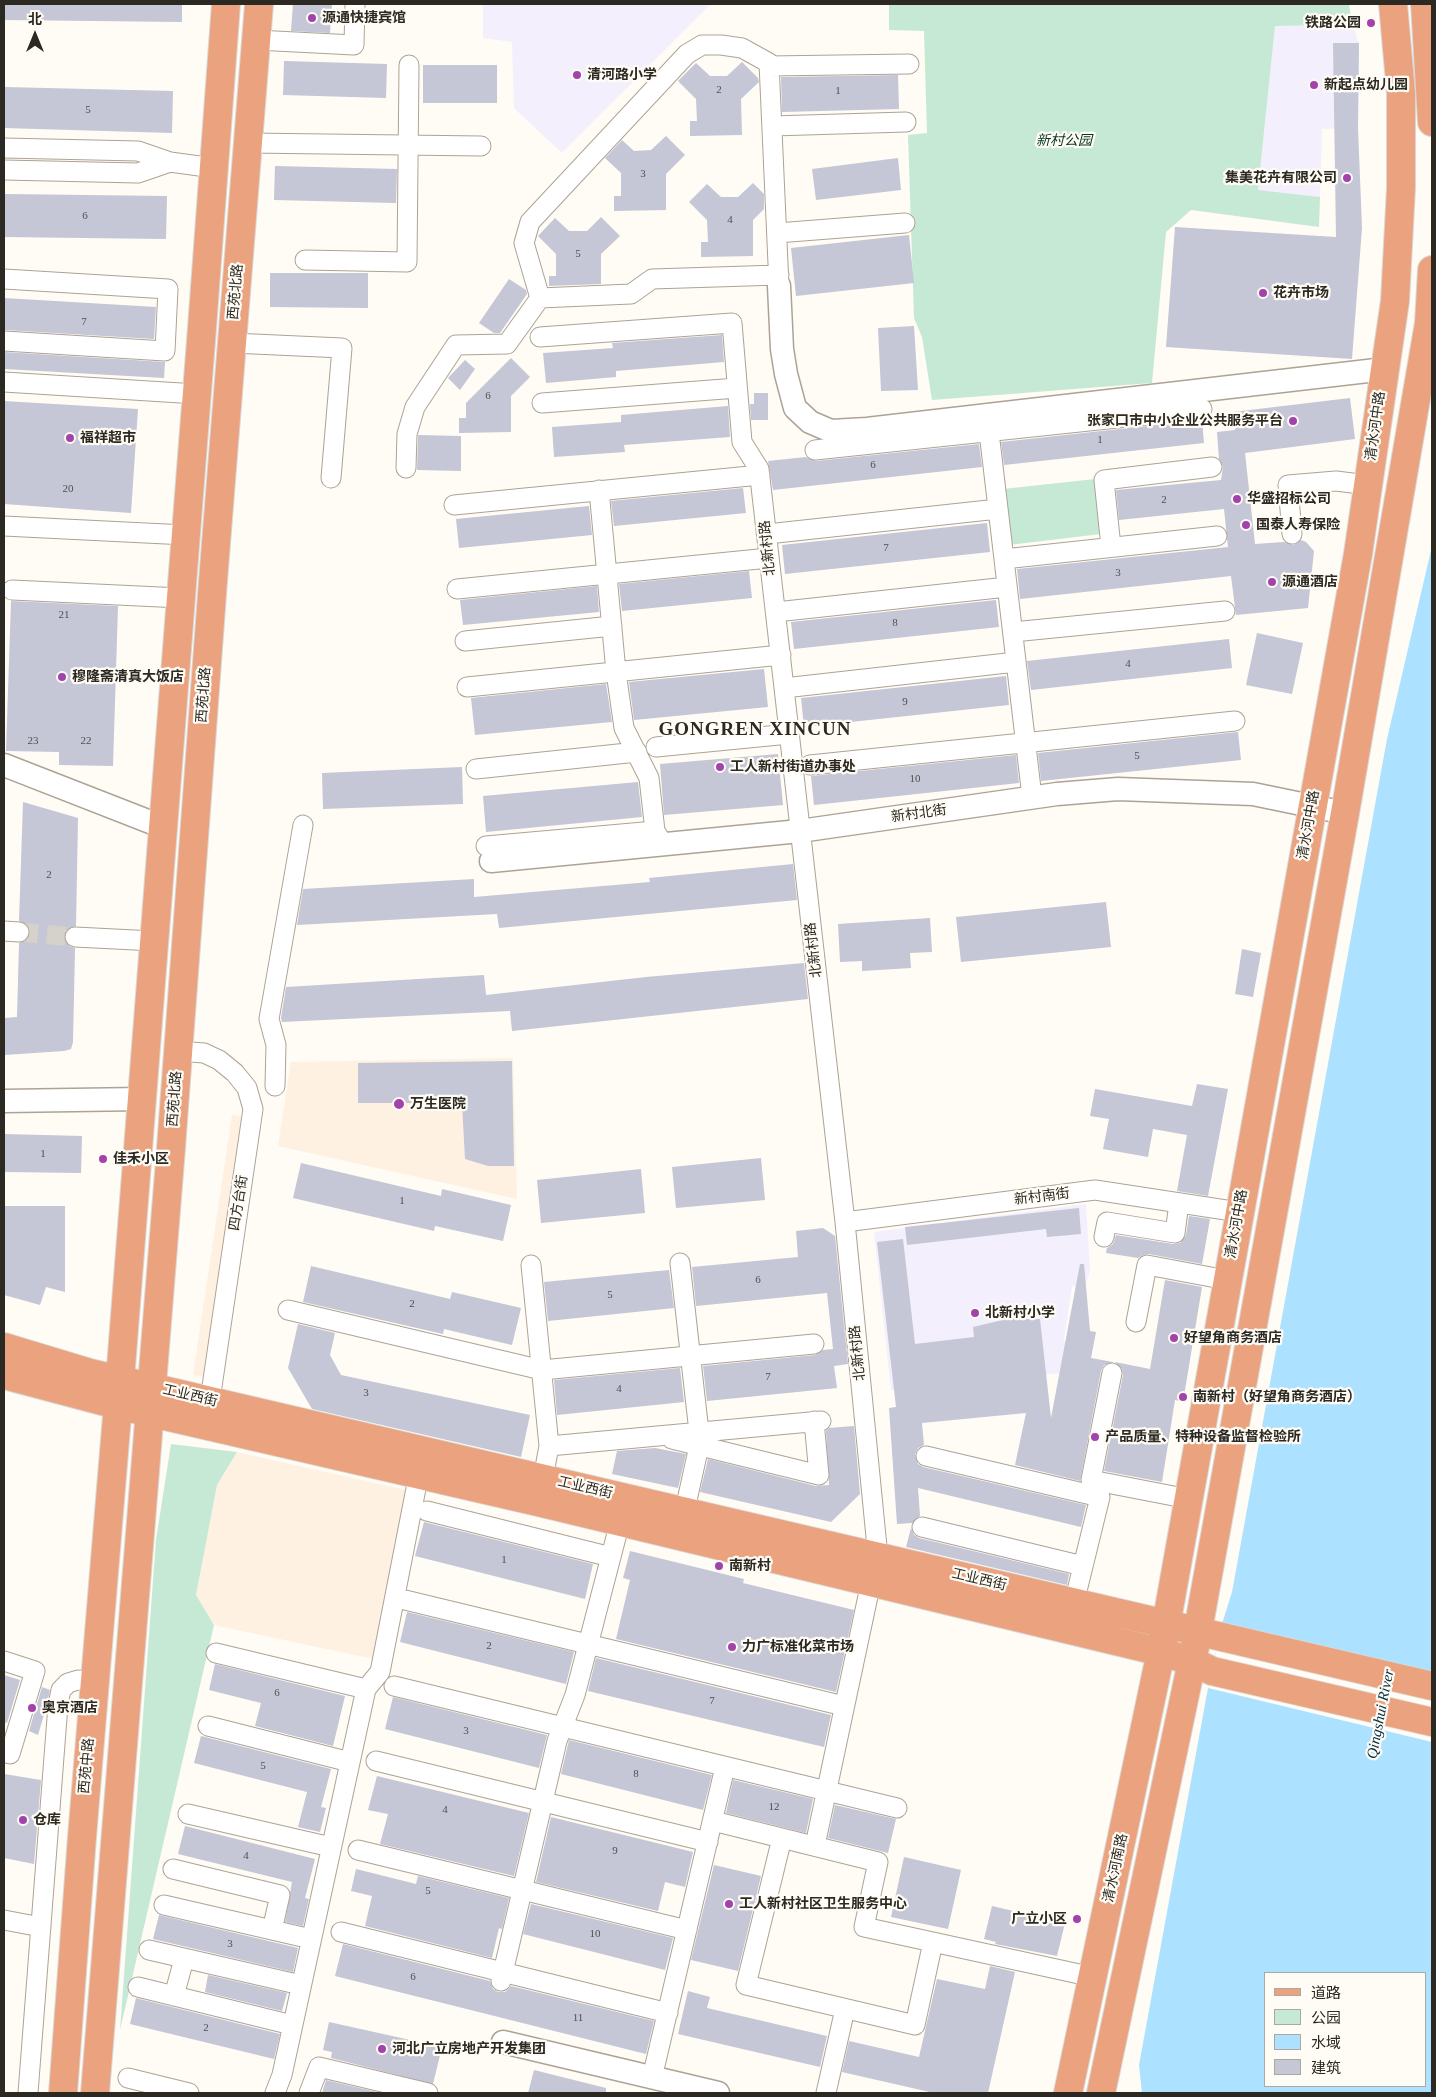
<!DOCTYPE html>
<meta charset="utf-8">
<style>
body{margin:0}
#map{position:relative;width:1436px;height:2097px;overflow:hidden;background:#fffbf5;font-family:"Times New Roman","Noto Sans SC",serif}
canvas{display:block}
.frame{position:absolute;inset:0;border:5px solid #2c2822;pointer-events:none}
.legend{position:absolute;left:1264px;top:1972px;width:162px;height:115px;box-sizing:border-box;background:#fffbf5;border:1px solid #aba7a1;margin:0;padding:6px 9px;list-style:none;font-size:15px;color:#2c2822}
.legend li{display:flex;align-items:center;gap:10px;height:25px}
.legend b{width:25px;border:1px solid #aba7a1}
.north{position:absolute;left:10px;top:10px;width:50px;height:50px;-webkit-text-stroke:4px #fffbf5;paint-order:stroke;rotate:0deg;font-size:14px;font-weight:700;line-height:20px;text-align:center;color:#2c2822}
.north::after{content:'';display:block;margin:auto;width:18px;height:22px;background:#2c2822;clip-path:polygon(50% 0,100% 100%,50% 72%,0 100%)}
</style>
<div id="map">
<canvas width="1436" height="2097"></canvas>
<div class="frame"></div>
<ul class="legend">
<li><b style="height:6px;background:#eba37f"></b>道路</li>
<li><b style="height:14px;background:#c6e9d5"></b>公园</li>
<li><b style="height:14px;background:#ace2ff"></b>水域</li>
<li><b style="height:14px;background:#c5c6d6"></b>建筑</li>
</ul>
<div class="north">北</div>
</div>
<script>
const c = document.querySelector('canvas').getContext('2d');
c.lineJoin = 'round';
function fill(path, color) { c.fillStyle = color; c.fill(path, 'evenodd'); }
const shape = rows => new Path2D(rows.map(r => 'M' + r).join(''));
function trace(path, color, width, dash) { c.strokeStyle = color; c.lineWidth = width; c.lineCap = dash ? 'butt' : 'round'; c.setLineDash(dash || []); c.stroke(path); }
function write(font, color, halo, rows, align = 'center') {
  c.font = font + ' "Times New Roman","Noto Sans SC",serif'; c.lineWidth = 4.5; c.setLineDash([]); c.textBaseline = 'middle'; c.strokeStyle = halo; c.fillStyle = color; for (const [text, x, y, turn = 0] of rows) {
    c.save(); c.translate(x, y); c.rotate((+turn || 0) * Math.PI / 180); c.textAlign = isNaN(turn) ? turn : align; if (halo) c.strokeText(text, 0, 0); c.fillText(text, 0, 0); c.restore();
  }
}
const built = shape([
 [513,1058,517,1199,278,1146,291,1062],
 [232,1115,244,1117,206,1377,193,1375],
 [237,1452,410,1491,378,1660,214,1625,196,1595,217,1485]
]);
const education = shape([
 [483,4,711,4,562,153,514,108,512,42,483,38],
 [1352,24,1359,43,1358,128,1322,129,1320,197,1258,191,1275,25],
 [1086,1204,1090,1271,1085,1286,1072,1286,1064,1339,1067,1353,1061,1373,891,1390,874,1232]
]);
const green = shape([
 [889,4,1349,4,1352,24,1275,26,1258,190,1320,197,1319,227,1191,210,1166,232,1152,383,932,400,922,337,914,318,908,135,927,133,924,31,889,30],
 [1095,479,1101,534,1009,545,1003,489],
 [171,1444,237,1452,217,1485,196,1595,214,1625,120,2030,156,1540]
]);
const water = shape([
 [1432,546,1432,2093,1142,2093,1139,2065,1208,1688,1222,1624,1232,1592,1387,739],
 [1265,1973,1425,1973,1425,2086,1265,2086]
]);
const pier = shape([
 [1222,1624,1432,1676,1432,1742,1208,1688]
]);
const building = shape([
 [4,4,182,4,182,22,4,20],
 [293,4,332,4,330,33,291,31],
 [1333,43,1359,43,1358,128,1362,228,1352,359,1166,347,1175,227,1336,237],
 [284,61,387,64,386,98,283,95],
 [742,62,758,78,759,82,741,99,742,135,690,136,690,121,697,121,696,99,678,81,696,63,710,76,727,76],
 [423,65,497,65,497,103,423,103],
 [898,75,899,109,782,112,781,77],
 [4,87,173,91,172,133,4,128],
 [666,136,685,155,666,174,666,210,614,211,614,196,621,196,621,173,605,158,622,140,634,151,651,150],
 [898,158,901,190,816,200,812,169],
 [275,166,397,169,396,203,274,200],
 [753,183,764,194,764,209,753,220,753,256,701,257,701,242,708,242,707,220,689,202,707,184,721,197,738,197],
 [4,194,167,196,166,239,4,237],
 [601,217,620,236,601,254,601,284,549,286,549,276,556,276,556,254,538,236,555,218,569,231,587,231],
 [909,235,914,283,796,296,791,248],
 [270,273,368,273,368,308,270,307],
 [509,279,526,290,527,294,500,333,494,333,479,323],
 [4,298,156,307,154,339,4,330],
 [914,326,918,390,881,391,878,328],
 [722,335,724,362,616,371,616,377,546,383,543,353,613,348,612,343],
 [4,352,165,362,164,378,4,369],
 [511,358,530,377,511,396,511,432,459,433,459,418,466,418,466,403],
 [465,360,475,369,460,390,448,378],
 [754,393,768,393,768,420,751,420,750,404,754,404],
 [1350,398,1355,439,1245,453,1255,544,1284,542,1293,545,1301,540,1306,542,1314,551,1308,608,1236,615,1231,576,1020,599,1017,569,1228,547,1224,509,1119,520,1116,490,1221,480,1223,466,1219,459,1217,432,1235,430,1233,412],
 [4,401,138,409,131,513,4,504],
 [728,406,730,437,624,445,625,452,554,457,552,427,621,422,621,415],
 [1202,420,1204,443,1004,465,1001,442],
 [418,435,461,436,461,471,417,470],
 [979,444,982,467,773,490,768,461,806,457,816,461],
 [743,488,746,513,614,526,611,501],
 [589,506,592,535,459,548,456,519],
 [987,523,990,552,785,574,782,545],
 [749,571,752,598,622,611,619,584],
 [597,586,599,612,463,625,460,600],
 [996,600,999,627,794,649,791,622],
 [11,601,118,606,113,766,59,765,59,752,6,751],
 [1257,633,1303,643,1292,694,1246,685],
 [1229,639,1232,668,1031,690,1027,661],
 [764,669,768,707,634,720,629,682],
 [1006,676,1009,705,804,727,801,698],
 [606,684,612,722,475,735,471,698],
 [1238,732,1241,760,1041,781,1038,753],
 [778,754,783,805,664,815,660,764],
 [1016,755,1019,783,814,805,811,776],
 [462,767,463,804,323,809,322,773],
 [638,782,642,817,486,832,483,796],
 [23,802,78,818,76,926,66,931,64,937,69,946,75,948,73,1042,71,1049,64,1051,4,1055,4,1018,17,1017,19,943,28,939,30,933,29,927,19,921],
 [793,864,797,900,499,928,497,914,297,925,303,889,474,879,474,897,650,882,649,878],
 [1106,902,1111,947,961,962,956,917],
 [930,918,932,952,910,953,911,968,862,971,862,961,840,962,838,924],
 [1242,949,1261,953,1253,997,1235,994],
 [804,963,808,999,512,1031,510,1011,282,1022,281,1018,286,987,484,975,486,995,646,977],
 [512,1061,514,1166,488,1166,465,1159,462,1103,358,1103,358,1063],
 [1197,1084,1228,1089,1208,1196,1177,1191,1187,1135,1153,1129,1148,1157,1103,1149,1109,1119,1090,1116,1095,1089,1192,1106],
 [4,1134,82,1136,81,1173,4,1172],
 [761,1158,765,1200,676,1208,672,1167],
 [301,1163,441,1196,442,1189,511,1205,503,1241,435,1226,434,1231,293,1198],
 [641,1169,645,1213,541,1223,537,1180],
 [4,1206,65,1206,65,1292,46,1287,40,1305,4,1295],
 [1079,1208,1081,1234,1047,1237,1046,1229,907,1245,905,1227],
 [1189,1216,1210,1219,1202,1264,1149,1254,1143,1255,1138,1258,1106,1253,1107,1248,1113,1244,1116,1235,1173,1244,1180,1243,1186,1235],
 [823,1228,835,1236,848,1364,834,1366,837,1388,707,1401,703,1366,815,1355,823,1350,833,1349,827,1293,696,1306,692,1267,798,1257,796,1231],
 [903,1239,915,1344,974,1337,973,1327,1007,1319,1040,1319,1051,1418,1080,1264,1084,1264,1090,1331,1096,1332,1091,1358,1113,1362,1104,1365,1101,1371,1080,1481,1015,1465,1026,1413,922,1423,924,1445,918,1448,915,1454,918,1464,923,1467,1086,1505,1081,1527,918,1488,920,1516,912,1523,897,1524,889,1408,896,1407,877,1242],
 [311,1266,450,1299,452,1292,521,1308,512,1345,444,1329,443,1334,303,1302],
 [669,1270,674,1308,548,1321,544,1282],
 [1165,1280,1202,1287,1183,1402,1175,1400,1162,1482,1104,1471,1123,1375,1122,1369,1115,1362,1150,1369],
 [298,1324,335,1333,330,1355,341,1375,530,1415,521,1457,312,1409,288,1368],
 [680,1368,684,1402,557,1415,554,1380],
 [854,1426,860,1494,831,1522,700,1492,708,1459,816,1486,829,1485,826,1431,829,1428],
 [655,1448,686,1454,678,1488,612,1474,617,1451],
 [424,1522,593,1564,585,1599,415,1556],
 [911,1528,914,1535,919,1538,1069,1574,1067,1585,906,1547],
 [630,1551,744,1579,743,1583,854,1610,836,1692,616,1639,630,1580,623,1578],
 [407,1612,574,1652,566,1684,400,1642],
 [596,1658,831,1715,824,1747,588,1691],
 [215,1664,345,1696,333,1746,255,1726,261,1703,209,1690],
 [4,1675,20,1680,7,1723,4,1722],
 [42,1687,50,1690,46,1708,38,1735,29,1731],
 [393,1697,547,1735,539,1768,385,1729],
 [201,1736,331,1769,321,1807,326,1808,320,1832,298,1827,307,1792,194,1763],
 [569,1740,712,1775,703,1810,561,1774],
 [4,1774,41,1780,34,1864,4,1858],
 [377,1776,529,1813,514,1876,380,1844,388,1814,368,1810],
 [733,1780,813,1799,806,1833,726,1813],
 [835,1805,896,1819,888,1853,828,1838],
 [551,1817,693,1852,685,1887,665,1882,658,1911,536,1882],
 [185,1826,315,1859,305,1898,309,1899,303,1926,285,1922,292,1882,178,1854],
 [904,1857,961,1870,948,1929,891,1917],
 [714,1865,761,1876,738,1971,691,1960],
 [356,1869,416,1884,418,1876,509,1898,502,1929,499,1928,492,1958,365,1926,372,1896,351,1891],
 [531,1904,673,1938,665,1970,523,1934],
 [992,1906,1065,1923,1057,1956,995,1944,996,1942,984,1939],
 [159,1915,298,1948,293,1972,153,1939],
 [343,1944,490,1981,493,1989,498,1992,505,1992,511,1986,654,2021,646,2054,335,1976],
 [990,1966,1015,1972,988,2093,934,2093,842,2072,849,2041,919,2057,937,1979,985,1989],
 [208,1975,287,1993,282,2011,205,1992],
 [688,1991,710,1997,707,2008,827,2036,820,2067,678,2034],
 [136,1998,280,2034,274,2059,130,2024],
 [329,2022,442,2047,433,2084,331,2058,332,2052,323,2050],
 [534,2070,606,2088,606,2093,528,2093],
 [326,2080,381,2093,322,2093]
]);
const minorTunnel = shape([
 [19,932,75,937]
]);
const minor = shape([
 [256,40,354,45,355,4],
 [769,66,909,64],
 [772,126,906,122],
 [248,143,481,146],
 [4,148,138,151,170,162],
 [4,170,138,173,170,162,214,168],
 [777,233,905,223],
 [305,260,407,262,409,65],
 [4,279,168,289,165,351,4,341],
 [540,298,524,243,530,222,687,54,702,45,721,45,742,48,769,63,779,286],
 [540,337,732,323,742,442,759,469,845,1222,878,1557,871,1582,817,1836],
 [232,343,342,348,331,478],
 [4,382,197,394],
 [542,403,737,388],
 [989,432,1032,797],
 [815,450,1202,409],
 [406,468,407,434,415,407,456,345,507,344,540,298,631,294,652,279,779,275],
 [599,490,616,672,624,728,649,778,655,831,663,844],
 [454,505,760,475],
 [4,526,186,535],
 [767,534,998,509],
 [1292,534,1288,485,1336,481,1368,485],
 [1111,547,1104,480,1212,467],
 [1004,559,1217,536],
 [457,589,769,558],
 [12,590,181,598],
 [776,612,1007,587],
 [1013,632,1225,611],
 [465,641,612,626],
 [467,687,781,655],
 [784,688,1016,662],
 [656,747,789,734],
 [810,765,1235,721],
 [476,769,637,752],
 [486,846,655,831],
 [4,931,19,932],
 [75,937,154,941],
 [178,1051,204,1053,219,1060,235,1073,247,1088,253,1109,210,1400],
 [275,1086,276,1045,269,1019,303,825],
 [845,1222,1095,1190,1239,1212],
 [1104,1237,1107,1222,1175,1233,1179,1203],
 [680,1263,699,1432],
 [531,1265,549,1446,541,1489],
 [288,1310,542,1370,814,1344],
 [1136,1322,1147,1265,1227,1280],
 [1112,1373,1091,1480,1189,1499],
 [672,1439,819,1475,814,1421],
 [549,1446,821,1421],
 [926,1456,1100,1497,1074,1603],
 [427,1511,611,1557],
 [682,1523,699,1446],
 [922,1527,1083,1566],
 [405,1600,844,1706],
 [216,1653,366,1689],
 [4,1661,35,1671,10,1754,4,1752],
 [394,1686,897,1808],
 [208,1726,350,1762],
 [376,1761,708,1842],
 [188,1814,331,1847],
 [713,1821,878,1862,864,1927,1093,1977],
 [782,1838,746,1985,915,2025,933,1942],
 [358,1850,687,1930],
 [173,1869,280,1895,272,1930],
 [164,1905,311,1939],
 [4,1920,41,1927],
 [341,1932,668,2013],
 [149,1950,301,1985],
 [501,1981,557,1741,575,1695,620,1522],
 [138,1987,292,2025],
 [174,1996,184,1959],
 [128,2078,189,2093],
 [652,2078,725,1767],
 [28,2093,58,1705,61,1690,68,1683,78,1680,94,1681],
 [275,2093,282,2075,366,1689,380,1672,421,1463],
 [309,2093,319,2067,428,2093],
 [826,2093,845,2009]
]);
const tertiary = shape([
 [779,286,782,349,786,374,795,408,810,422,831,431,867,429,1385,369],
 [4,765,163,827],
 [491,861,800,831,1057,794,1118,789,1253,794,1345,813],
 [4,1101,142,1099],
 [503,2042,718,2093]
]);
const primary = shape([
 [1425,4,1432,122],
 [4,1347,90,1373,1432,1686],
 [4,1375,117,1405,538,1502,1161,1652,1192,1661,1212,1671,1432,1722],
 [63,2093,82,1837,120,1380,202,328,226,4],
 [95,2093,171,1148,213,581,259,4],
 [1068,2093,1163,1642,1358,554,1395,301,1401,188,1401,93,1393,4],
 [1101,2093,1195,1647,1345,813,1429,323,1432,270]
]);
const markers = [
 [312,18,5,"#a243ac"],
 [1371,23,5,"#a243ac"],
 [577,75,5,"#a243ac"],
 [1314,85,5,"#a243ac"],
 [1347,178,5,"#a243ac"],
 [1263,293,5,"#a243ac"],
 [1293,421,5,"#a243ac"],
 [70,438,5,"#a243ac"],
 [1237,499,5,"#a243ac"],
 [1246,525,5,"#a243ac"],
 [1272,582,5,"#a243ac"],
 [62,677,5,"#a243ac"],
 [720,767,5,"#a243ac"],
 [399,1104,6,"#a243ac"],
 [103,1159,5,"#a243ac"],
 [975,1313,5,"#a243ac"],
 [1174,1338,5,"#a243ac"],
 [1183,1397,5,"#a243ac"],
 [1095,1437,5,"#a243ac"],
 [719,1566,5,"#a243ac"],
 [732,1647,5,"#a243ac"],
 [32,1708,5,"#a243ac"],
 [23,1820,5,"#a243ac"],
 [729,1904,5,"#a243ac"],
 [1077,1919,5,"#a243ac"],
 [382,2049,5,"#a243ac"]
];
const numberNames = [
 ["2",719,90],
 ["1",838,91],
 ["5",88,110],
 ["3",643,174],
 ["6",85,216],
 ["4",730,220],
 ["5",578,254],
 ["7",84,322],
 ["6",488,396],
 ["1",1100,440],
 ["6",873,465],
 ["20",68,489],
 ["2",1164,500],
 ["7",886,548],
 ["3",1118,573],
 ["21",64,615],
 ["8",895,623],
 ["4",1128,664],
 ["9",905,702],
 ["23",33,741],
 ["22",86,741],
 ["5",1137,756],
 ["10",915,779],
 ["2",49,875],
 ["1",43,1154],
 ["1",402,1201],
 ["6",758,1280],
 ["5",610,1295],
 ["2",412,1304],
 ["7",768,1377],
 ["4",619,1389],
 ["3",366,1393],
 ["1",504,1560],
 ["2",489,1646],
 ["6",277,1693],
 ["7",712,1701],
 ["3",466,1731],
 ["5",263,1766],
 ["8",636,1774],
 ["12",774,1807],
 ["4",445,1810],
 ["9",615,1851],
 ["4",246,1856],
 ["5",428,1891],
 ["10",595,1934],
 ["3",230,1944],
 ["6",413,1977],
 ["11",578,2018],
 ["2",206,2028]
];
const poiNames = [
 ["源通快捷宾馆",322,18],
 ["铁路公园",1361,23,"right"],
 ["清河路小学",587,75],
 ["新起点幼儿园",1324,85],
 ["集美花卉有限公司",1337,178,"right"],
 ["花卉市场",1273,293],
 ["张家口市中小企业公共服务平台",1283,421,"right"],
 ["福祥超市",80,438],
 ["华盛招标公司",1247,499],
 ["国泰人寿保险",1256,525],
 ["源通酒店",1282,582],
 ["穆隆斋清真大饭店",72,677],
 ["工人新村街道办事处",730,767],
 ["万生医院",410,1104],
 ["佳禾小区",113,1159],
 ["北新村小学",985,1313],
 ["好望角商务酒店",1184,1338],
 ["南新村（好望角商务酒店）",1193,1397],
 ["产品质量、特种设备监督检验所",1105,1437],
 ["南新村",729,1566],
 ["力广标准化菜市场",742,1647],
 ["奥京酒店",42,1708],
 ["仓库",33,1820],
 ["工人新村社区卫生服务中心",739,1904],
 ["广立小区",1067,1919,"right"],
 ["河北广立房地产开发集团",392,2049]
];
const parkNames = [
 ["新村公园",1064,141]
];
const streetNames = [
 ["西苑北路",236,292,-85],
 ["清水河中路",1376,426,-82],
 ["北新村路",768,548,-96],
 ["西苑北路",204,695,-86],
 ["新村北街",919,814,-8],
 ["清水河中路",1309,825,-80],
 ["北新村路",814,950,-97],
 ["西苑北路",175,1099,-86],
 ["新村南街",1042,1197,-7],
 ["四方台街",239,1203,-81],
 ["清水河中路",1237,1224,-80],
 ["北新村路",858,1353,-96],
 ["工业西街",190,1396,13],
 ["工业西街",585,1488,13],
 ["工业西街",979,1580,13],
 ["西苑中路",87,1766,-85],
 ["清水河南路",1116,1868,-78]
];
const waterNames = [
 ["Qingshui River",1381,1714,-79]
];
const districtNames = [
 ["GONGREN XINCUN",755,730]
];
fill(built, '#fef1e1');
fill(education, '#f3effc');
fill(green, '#c6e9d5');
fill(water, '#ace2ff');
fill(pier, '#fffbf5');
fill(building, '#c5c6d6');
trace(minorTunnel, '#d5d1cb', 19, [19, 9]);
trace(minor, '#ada395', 21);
trace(tertiary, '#ada395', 25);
trace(primary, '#d9d8d7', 30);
trace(minor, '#fff', 19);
trace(tertiary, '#fff', 22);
trace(primary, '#eba37f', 28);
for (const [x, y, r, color] of markers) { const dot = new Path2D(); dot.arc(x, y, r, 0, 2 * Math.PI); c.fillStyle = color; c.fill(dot); trace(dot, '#fffbf5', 2); }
write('11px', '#52504f', null, numberNames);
write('bold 14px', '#2c2822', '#fffbf5', poiNames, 'left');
write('italic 14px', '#073421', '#fffbf5', parkNames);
write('14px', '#2c2822', '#fffbf5', streetNames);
write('italic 15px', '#002e41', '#fffbf5', waterNames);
c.letterSpacing = '1px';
write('bold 19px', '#2c2822', '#fffbf5', districtNames);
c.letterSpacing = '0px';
</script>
